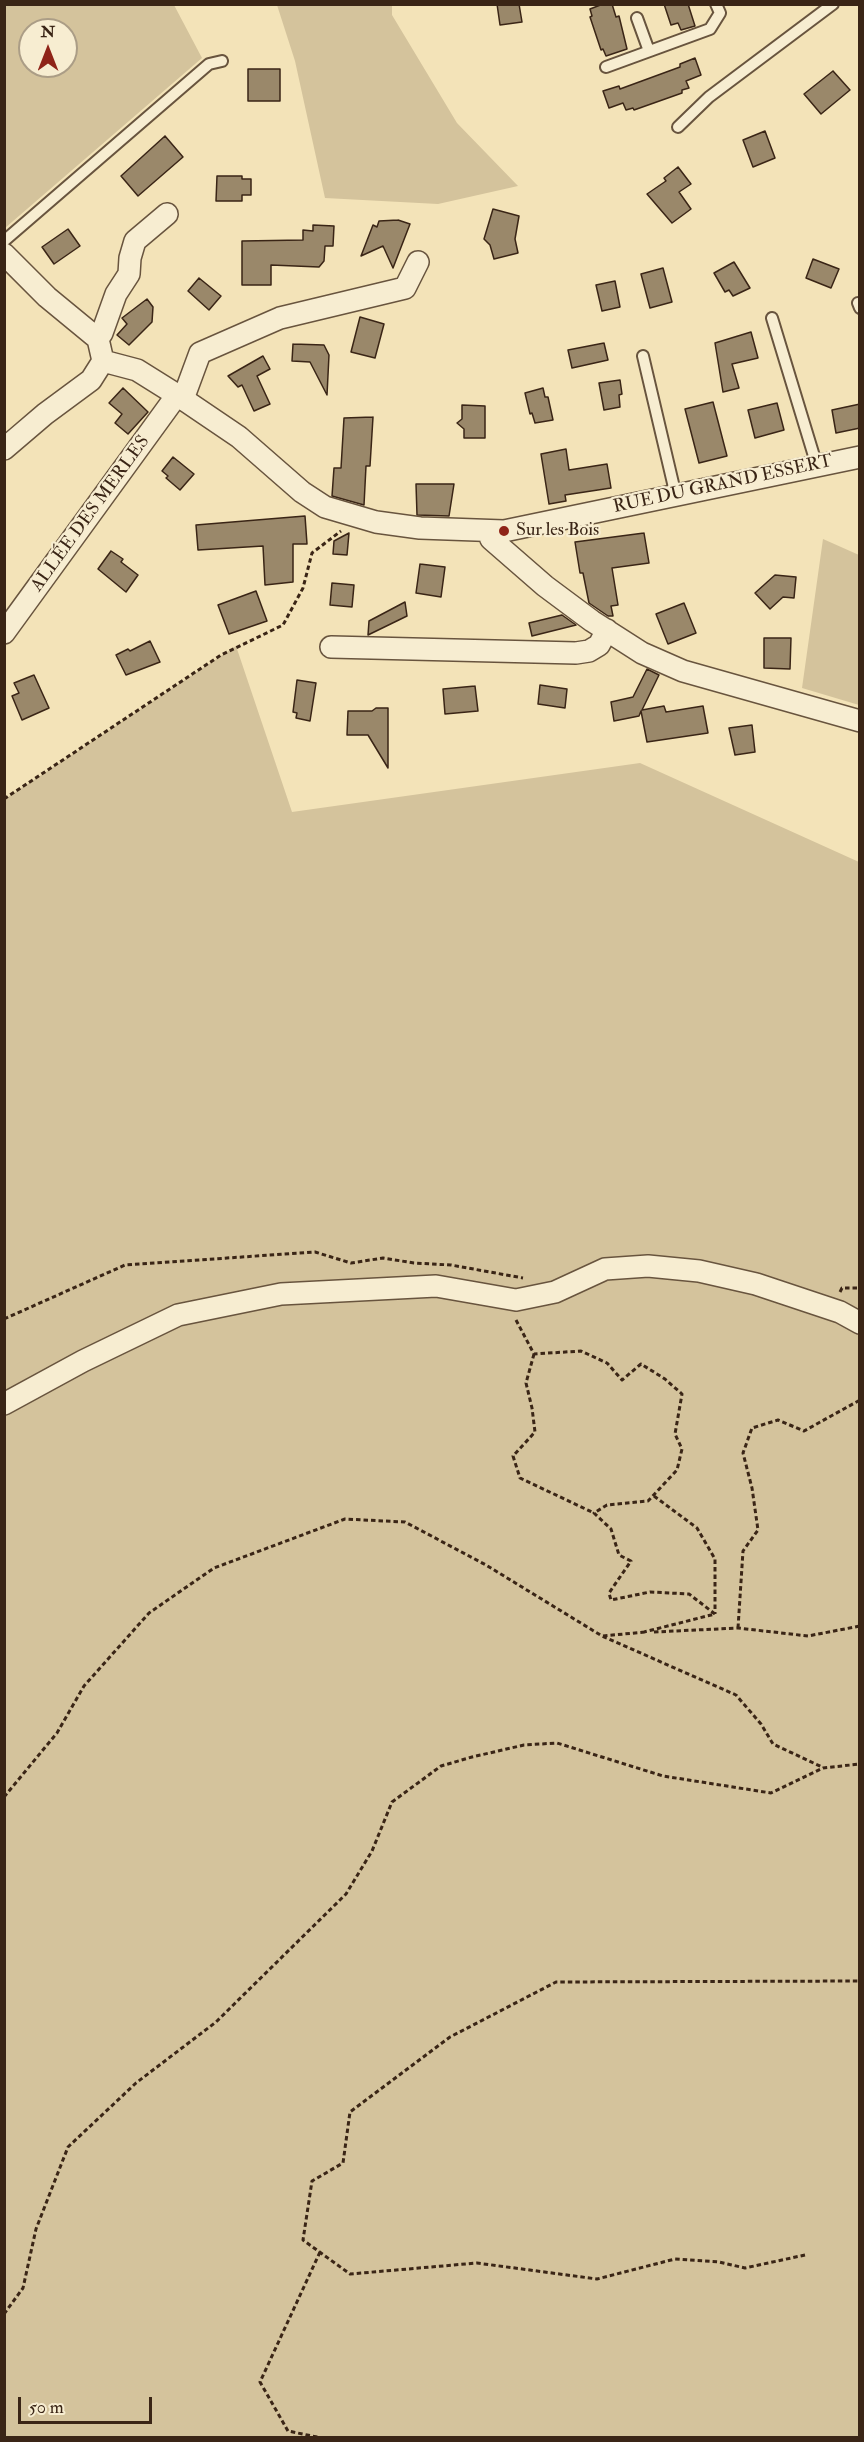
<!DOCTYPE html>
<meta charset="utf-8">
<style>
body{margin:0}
#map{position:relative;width:864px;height:2442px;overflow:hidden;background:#f3e3b8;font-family:"IM FELL Double Pica",serif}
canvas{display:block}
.frame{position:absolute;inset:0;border:6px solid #3a2516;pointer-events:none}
.north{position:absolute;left:18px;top:18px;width:60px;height:60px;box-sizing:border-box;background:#f7edd1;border:2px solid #ab9d86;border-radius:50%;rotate:0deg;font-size:16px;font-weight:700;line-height:24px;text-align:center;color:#3a2516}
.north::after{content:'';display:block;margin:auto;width:21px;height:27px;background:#8f2418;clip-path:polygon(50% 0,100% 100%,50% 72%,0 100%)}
.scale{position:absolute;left:18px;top:2397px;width:134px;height:27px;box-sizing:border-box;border:3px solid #3a2516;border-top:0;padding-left:8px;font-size:18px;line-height:21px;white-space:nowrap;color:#3a2516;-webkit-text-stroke:4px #f7edd1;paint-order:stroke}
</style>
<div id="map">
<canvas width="864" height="2442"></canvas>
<div class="frame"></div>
<div class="north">N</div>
<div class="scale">50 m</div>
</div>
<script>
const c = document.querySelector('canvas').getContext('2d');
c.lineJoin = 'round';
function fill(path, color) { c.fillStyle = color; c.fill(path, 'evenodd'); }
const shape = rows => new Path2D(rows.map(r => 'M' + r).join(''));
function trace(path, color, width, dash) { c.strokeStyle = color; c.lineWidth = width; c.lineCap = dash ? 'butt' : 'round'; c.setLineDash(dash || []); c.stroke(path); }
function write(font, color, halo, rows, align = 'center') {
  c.font = font + ' "IM FELL Double Pica",serif'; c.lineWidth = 4.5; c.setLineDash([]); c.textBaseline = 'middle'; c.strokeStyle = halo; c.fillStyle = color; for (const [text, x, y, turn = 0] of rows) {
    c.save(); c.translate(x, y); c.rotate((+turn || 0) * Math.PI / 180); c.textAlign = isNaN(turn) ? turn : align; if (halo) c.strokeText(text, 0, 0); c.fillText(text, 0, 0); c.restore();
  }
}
const green = shape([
 [5,4,174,5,202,58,5,228],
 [30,30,66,30,66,66,30,66],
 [277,5,392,5,392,15,457,123,518,186,438,204,325,198,295,61],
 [823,539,859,555,859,705,802,688],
 [236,646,292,812,640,763,859,862,859,2437,5,2438,5,799]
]);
const building = shape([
 [497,4,519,4,522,22,500,25,497,4],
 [603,4,612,4,616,17,619,16,627,49,606,56,603,49,601,50,590,17,592,16,590,9,603,4],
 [664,4,688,4,695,26,681,30,678,23,671,25,664,4],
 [695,58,701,75,686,81,689,88,682,90,682,93,634,110,633,108,626,110,623,103,609,108,603,91,619,86,620,89,680,67,680,64,695,58],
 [248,69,280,69,280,101,248,101,248,69],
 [833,71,850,90,821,114,804,94,833,71],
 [765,131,775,158,753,167,743,140,765,131],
 [165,136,183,157,138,196,121,176,165,136],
 [678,167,691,184,679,192,691,209,672,223,647,194,666,181,664,178,678,167],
 [217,176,242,176,242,179,251,179,251,195,242,195,242,201,216,201,217,176],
 [493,209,519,216,515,239,518,253,494,259,490,245,484,239,493,209],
 [398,220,410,224,393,268,383,246,361,256,373,225,377,227,379,221,398,220],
 [313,225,334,226,333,246,325,246,324,261,319,267,271,265,271,285,242,285,242,241,303,240,303,230,313,231,313,225],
 [68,229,80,246,54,264,42,247,68,229],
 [813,259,839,269,831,288,806,278,813,259],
 [734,262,750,288,733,296,729,290,725,292,714,273,734,262],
 [663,268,672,302,650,308,641,274,663,268],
 [199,278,221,296,209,310,188,291,199,278],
 [615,281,620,307,602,311,596,285,615,281],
 [147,299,153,307,152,322,129,345,117,335,127,324,122,318,147,299],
 [360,317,384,324,375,358,351,352,360,317],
 [751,332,758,358,732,364,739,388,723,392,715,343,751,332],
 [604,343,608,360,572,368,568,350,604,343],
 [293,344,324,345,329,355,327,395,310,362,292,361,293,344],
 [263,356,270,369,257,376,270,404,254,411,242,385,238,387,228,376,263,356],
 [620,380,622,394,619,395,620,407,604,410,599,383,620,380],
 [123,388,148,412,128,434,115,423,122,414,109,403,123,388],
 [543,388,545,397,548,397,553,420,535,423,532,413,530,414,525,393,543,388],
 [713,402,727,456,699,463,685,409,713,402],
 [777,403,784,430,755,438,748,410,777,403],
 [860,404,860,428,836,433,832,410,860,404],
 [462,405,485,406,485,438,464,438,464,429,457,423,462,419,462,405],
 [373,417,370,466,366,466,364,505,332,496,334,468,341,468,344,418,373,417],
 [566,449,569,470,607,464,611,488,565,495,566,501,549,504,541,454,566,449],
 [173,457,194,474,180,490,166,478,168,476,162,471,173,457],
 [416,484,454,484,449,516,417,515,416,484],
 [305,516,307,544,293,544,293,582,265,585,263,546,198,550,196,525,305,516],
 [349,533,347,555,333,554,334,541,349,533],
 [644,533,649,563,612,568,618,605,611,606,613,616,608,616,589,603,583,573,580,573,575,542,644,533],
 [111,551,123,559,121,562,138,575,126,592,98,569,111,551],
 [420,564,445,567,441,597,416,593,420,564],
 [775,575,796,577,794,598,783,597,770,609,755,593,775,575],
 [332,583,354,585,352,607,330,605,332,583],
 [256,591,267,621,229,634,218,605,256,591],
 [405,602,407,616,368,635,369,621,405,602],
 [684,603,696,633,668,644,656,614,684,603],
 [562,615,576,625,532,636,529,623,562,615],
 [764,638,791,638,790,669,764,668,764,638],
 [150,641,160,662,126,675,116,655,128,649,130,651,150,641],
 [647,669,659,675,642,710,664,706,666,712,703,706,708,733,647,742,641,711,639,716,614,721,611,702,633,697,647,669],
 [34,675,49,708,22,720,12,696,19,693,14,683,34,675],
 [297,680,316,683,310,721,296,718,297,713,293,712,297,680],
 [540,685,567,689,565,708,538,704,540,685],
 [475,686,478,711,445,714,443,689,475,686],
 [376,708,388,708,388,768,368,735,347,735,348,711,372,711,376,708],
 [752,725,755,752,735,755,729,728,752,725]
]);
const path = shape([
 [4,799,221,655,283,625,303,588,312,553,341,531],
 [840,1292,842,1288,860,1288],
 [4,1319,125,1265,315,1252,351,1263,383,1258,414,1263,451,1265,523,1278],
 [516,1320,534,1354,581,1351,607,1363,622,1380,641,1364,665,1379,682,1394,675,1434,682,1449,677,1470,648,1501,607,1505,594,1513,611,1529,619,1555,631,1561,609,1593,611,1600,650,1592,689,1594,715,1614,644,1632],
 [534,1354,526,1383,532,1408,535,1432,513,1456,520,1478,594,1513],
 [654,1496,697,1528,715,1559,715,1614],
 [738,1628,743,1551,758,1530,752,1488,743,1453,752,1428,778,1420,804,1431,860,1400],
 [654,1632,738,1628,808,1636,860,1626],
 [603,1636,645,1632],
 [4,1797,57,1733,84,1686,149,1613,214,1568,345,1519,405,1522,486,1565,602,1636,736,1695,761,1724,773,1744,822,1767],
 [320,2252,260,2382,288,2431,322,2438],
 [805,2255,745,2268,719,2262,675,2259,597,2279,477,2263,350,2274,303,2240,312,2181,343,2163,350,2112,450,2037,556,1982,860,1981],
 [4,2314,23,2288,36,2229,68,2147,136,2083,216,2022,346,1894,372,1851,392,1802,441,1766,472,1757,524,1745,557,1743,663,1776,771,1793,823,1768,860,1764]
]);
const service = shape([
 [637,18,649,51],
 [606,67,710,29,720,13,716,4],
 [678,127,709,97,833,4],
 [4,241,209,64,222,61],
 [858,303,860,308],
 [772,318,817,466],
 [643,356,676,496]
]);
const minor = shape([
 [4,254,47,297,98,339,103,361,137,370,177,395,239,437,302,492,325,507,376,522,420,528,504,531,860,457],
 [98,339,102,333,116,294,129,274,130,258,135,241,167,214],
 [183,399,200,353,280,318,405,288,418,262],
 [4,449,45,414,91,380,103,361],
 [488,532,491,539,545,586,592,621,642,653,683,671,860,721],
 [4,633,177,395],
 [331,647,576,653,589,651,599,645,607,630],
 [4,1404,83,1361,178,1315,281,1294,436,1286,516,1300,555,1292,605,1269,648,1266,699,1271,756,1284,840,1312,860,1323]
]);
const markers = [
 [504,531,6,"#8f2418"]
];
const streetNames = [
 ["RUE DU GRAND ESSERT",723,485,-12],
 ["ALLÉE DES MERLES",91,514,-54]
];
const poiNames = [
 ["Sur les Bois",516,531]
];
fill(green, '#d4c39c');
fill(building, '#9a886a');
trace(building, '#3a2516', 1.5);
trace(service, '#68543e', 14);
trace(minor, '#68543e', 24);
trace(path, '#3a2516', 3, [4.5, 3]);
trace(service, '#f7edd1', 10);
trace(minor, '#f7edd1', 21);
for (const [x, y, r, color] of markers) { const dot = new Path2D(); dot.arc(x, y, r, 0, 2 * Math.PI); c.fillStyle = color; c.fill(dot); trace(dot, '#f7edd1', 2); }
write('18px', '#3a2516', '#f7edd1', streetNames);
write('18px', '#3a2516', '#f7edd1', poiNames, 'left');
</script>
